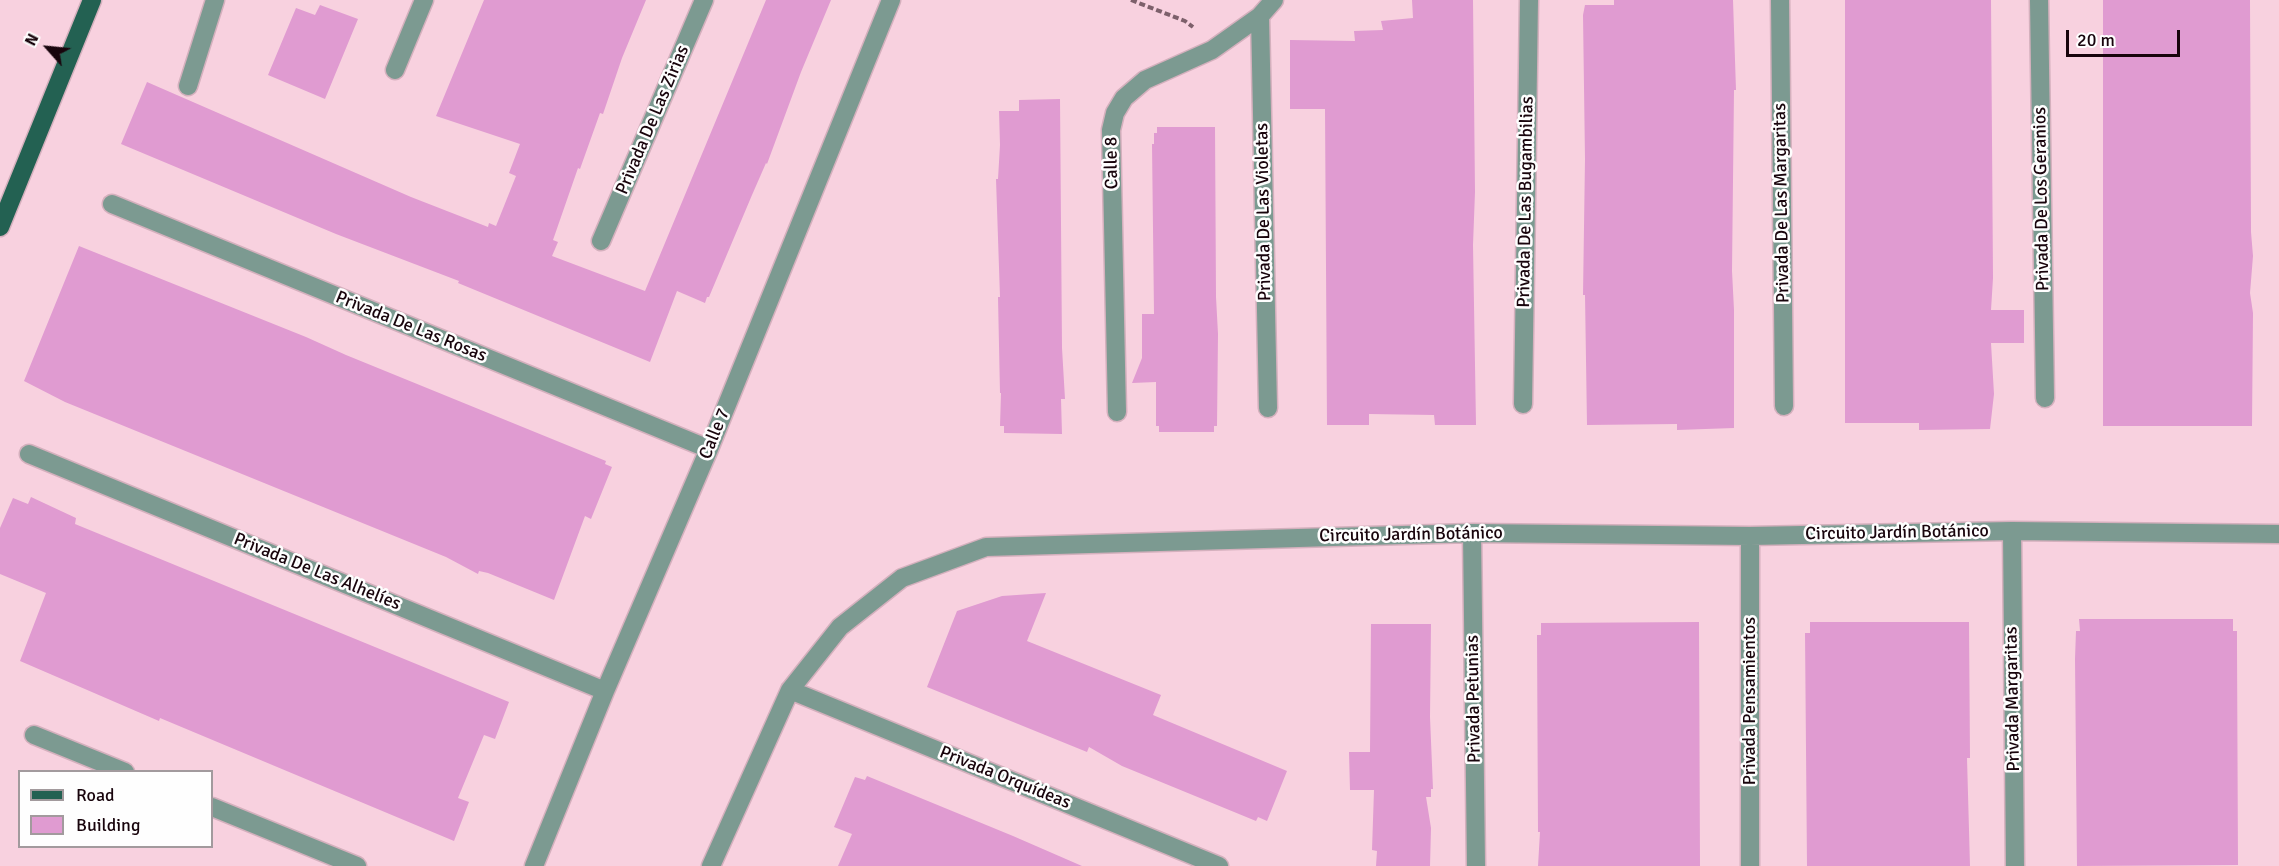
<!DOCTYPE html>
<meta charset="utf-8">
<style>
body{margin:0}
#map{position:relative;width:2279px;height:866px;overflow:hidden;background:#f8d1df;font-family:Signika,sans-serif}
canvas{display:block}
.legend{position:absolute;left:18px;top:770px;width:195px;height:78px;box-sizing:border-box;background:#fefefe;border:2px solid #a29a9d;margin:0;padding:8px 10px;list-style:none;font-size:18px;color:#18040c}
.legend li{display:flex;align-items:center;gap:12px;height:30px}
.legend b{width:30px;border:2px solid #a29a9d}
.north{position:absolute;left:18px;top:18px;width:60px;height:60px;-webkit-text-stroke:4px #fefefe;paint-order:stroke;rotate:297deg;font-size:16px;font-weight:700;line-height:24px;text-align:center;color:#18040c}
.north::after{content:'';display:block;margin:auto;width:21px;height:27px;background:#18040c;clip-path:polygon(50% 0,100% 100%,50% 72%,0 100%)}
.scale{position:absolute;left:2066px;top:30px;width:114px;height:27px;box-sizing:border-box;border:3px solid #18040c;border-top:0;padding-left:8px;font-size:18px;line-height:21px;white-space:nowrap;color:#18040c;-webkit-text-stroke:4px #fefefe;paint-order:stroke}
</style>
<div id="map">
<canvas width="2279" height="866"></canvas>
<ul class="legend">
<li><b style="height:8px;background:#236152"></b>Road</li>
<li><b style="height:16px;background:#e09bd1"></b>Building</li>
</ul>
<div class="north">N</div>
<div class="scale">20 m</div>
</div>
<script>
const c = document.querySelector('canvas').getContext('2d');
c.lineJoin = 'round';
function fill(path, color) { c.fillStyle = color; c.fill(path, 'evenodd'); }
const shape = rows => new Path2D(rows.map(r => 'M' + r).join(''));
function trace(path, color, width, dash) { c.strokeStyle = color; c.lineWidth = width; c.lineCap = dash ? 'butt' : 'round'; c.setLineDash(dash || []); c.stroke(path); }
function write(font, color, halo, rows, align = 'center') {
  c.font = font + ' Signika,sans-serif'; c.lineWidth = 5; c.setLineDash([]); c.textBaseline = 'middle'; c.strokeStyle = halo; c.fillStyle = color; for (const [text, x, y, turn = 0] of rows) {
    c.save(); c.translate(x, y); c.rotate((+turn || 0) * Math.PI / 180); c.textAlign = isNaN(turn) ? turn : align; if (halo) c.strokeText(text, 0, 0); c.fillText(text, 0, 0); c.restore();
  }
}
const building = shape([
 [484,0,646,0,622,58,603,114,600,113,580,169,578,168,553,240,558,242,552,256,645,291,766,0,831,0,801,72,767,164,766,163,752,195,709,297,707,297,705,303,677,291,650,362,458,283,459,281,336,234,121,144,147,82,411,197,488,227,489,223,496,226,516,176,509,173,520,144,436,116],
 [1412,0,1473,0,1475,192,1473,245,1476,425,1435,425,1434,415,1369,414,1369,425,1327,425,1325,109,1290,109,1290,40,1355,41,1354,31,1383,30,1381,21,1413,18],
 [1614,0,1733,0,1736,90,1734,90,1732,271,1734,310,1734,428,1677,430,1677,424,1587,425,1585,295,1583,295,1585,159,1583,15,1585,5,1614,5],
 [1845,0,1991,0,1993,278,1991,310,2024,310,2024,343,1991,343,1994,394,1990,429,1919,430,1919,423,1845,423],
 [2103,0,2250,0,2251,232,2253,256,2250,293,2253,313,2252,426,2103,426],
 [320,5,358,19,325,99,268,75,296,8,315,15],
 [1060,99,1062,348,1065,399,1061,399,1062,434,1004,433,1004,426,1000,426,1001,393,1000,393,998,297,1000,297,996,179,998,179,1000,145,999,111,1019,111,1019,100],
 [1157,127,1215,127,1216,297,1218,334,1217,426,1214,426,1214,432,1159,432,1159,426,1156,426,1156,382,1132,383,1142,358,1142,314,1154,314,1152,144,1154,144,1154,133,1157,133],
 [79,246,306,337,346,355,606,461,605,464,612,467,591,519,585,516,554,600,488,573,479,571,478,574,446,557,65,402,24,381],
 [31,497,76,518,75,524,509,702,495,739,484,735,458,798,469,802,454,841,160,718,159,721,20,661,46,593,0,574,0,528,13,498,28,504],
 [1046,593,1027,641,1161,695,1153,715,1287,771,1267,821,1258,817,1256,821,1122,766,1089,747,1087,752,927,687,957,611,1002,596],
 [2079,619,2233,619,2233,631,2237,631,2237,647,2238,865,2077,866,2075,659,2076,631,2080,631],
 [1699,622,1700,866,1538,866,1540,832,1538,832,1537,635,1541,635,1541,623],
 [1810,622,1969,622,1970,758,1967,758,1970,866,1807,866,1805,633,1810,633],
 [1371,624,1431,624,1430,717,1433,789,1431,789,1431,797,1426,797,1431,828,1430,866,1376,866,1377,851,1372,850,1374,790,1350,790,1349,752,1370,752],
 [867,776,1013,836,1082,866,838,866,852,834,834,827,855,777,865,780]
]);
const path = shape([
 [1131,0,1185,21,1193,27]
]);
const minor = shape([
 [1780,0,1784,406],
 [2039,0,2045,398],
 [1260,16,1268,408],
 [395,70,424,0],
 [188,86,215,0],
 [112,204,709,449],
 [601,241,704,0],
 [1523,404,1529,0],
 [1117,412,1111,130,1115,113,1124,98,1145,80,1212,50,1260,16,1274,0],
 [29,454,605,691],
 [2012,531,2015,866],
 [1472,533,1476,866],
 [790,690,1219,866],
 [34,735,125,772],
 [212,807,357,866],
 [534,866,605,691,709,449,891,0],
 [711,866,790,690,840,627,902,578,986,547,1472,533,1750,536,2012,531,2279,534],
 [1750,866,1750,536]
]);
const major = shape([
 [0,227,92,0]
]);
const streetNames = [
 ["Privada De Las Zirias",653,120,-67],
 ["Calle 8",1112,163,-91],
 ["Privada De Los Geranios",2042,199,-91],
 ["Privada De Las Bugambilias",1526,202,-89],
 ["Privada De Las Margaritas",1782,203,-91],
 ["Privada De Las Violetas",1264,212,-91],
 ["Privada De Las Rosas",411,327,22],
 ["Calle 7",715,434,-68],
 ["Circuito Jardín Botánico",1897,533,-1],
 ["Circuito Jardín Botánico",1411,535,-1],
 ["Privada De Las Alhelíes",317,572,22],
 ["Privada Petunias",1474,699,-91],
 ["Privada Margaritas",2013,699,-91],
 ["Privada Pensamientos",1750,701,-90],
 ["Privada Orquídeas",1005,778,22]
];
fill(building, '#e09bd1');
trace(minor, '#d4b0bd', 21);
trace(major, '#d4b0bd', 21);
trace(path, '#7d606b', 4, [6, 3]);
trace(minor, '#7c9a91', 18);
trace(major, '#236152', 18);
write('18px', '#18040c', '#fefefe', streetNames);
</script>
